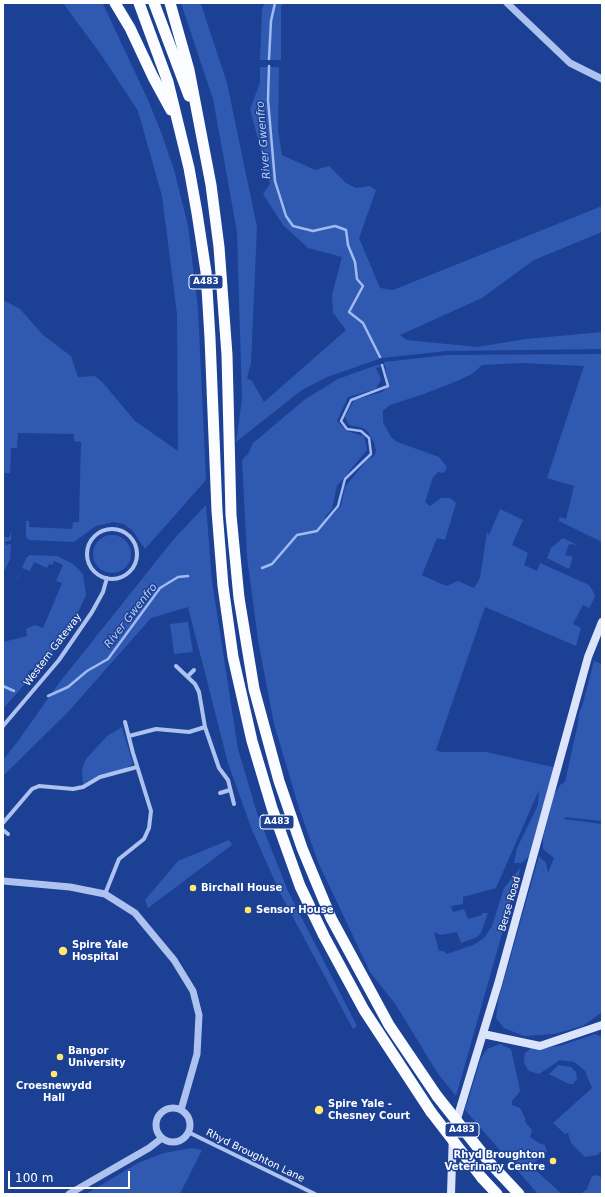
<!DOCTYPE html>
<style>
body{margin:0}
#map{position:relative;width:605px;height:1197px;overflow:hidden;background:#1c4094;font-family:"DejaVu Sans",sans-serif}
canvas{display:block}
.frame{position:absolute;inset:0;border:4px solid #fff;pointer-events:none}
.scale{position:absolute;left:8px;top:1171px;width:122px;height:18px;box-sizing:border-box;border:2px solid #fff;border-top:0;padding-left:5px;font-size:12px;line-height:14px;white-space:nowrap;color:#fff;-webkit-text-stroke:3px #1c4094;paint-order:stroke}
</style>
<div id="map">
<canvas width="605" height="1197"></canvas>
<div class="frame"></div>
<div class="scale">100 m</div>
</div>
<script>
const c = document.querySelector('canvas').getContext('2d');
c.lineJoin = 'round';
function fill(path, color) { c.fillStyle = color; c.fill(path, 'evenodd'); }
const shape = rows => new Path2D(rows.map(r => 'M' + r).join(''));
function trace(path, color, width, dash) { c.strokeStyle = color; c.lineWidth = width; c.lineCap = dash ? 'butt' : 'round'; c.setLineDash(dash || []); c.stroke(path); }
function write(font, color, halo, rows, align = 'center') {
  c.font = font + ' "DejaVu Sans",sans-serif'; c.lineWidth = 3; c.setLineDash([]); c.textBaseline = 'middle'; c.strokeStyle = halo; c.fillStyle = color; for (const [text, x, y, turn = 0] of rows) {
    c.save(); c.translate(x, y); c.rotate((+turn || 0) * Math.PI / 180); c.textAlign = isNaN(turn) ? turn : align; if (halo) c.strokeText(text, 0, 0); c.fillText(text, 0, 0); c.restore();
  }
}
const green = shape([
 [63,3,103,4,148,100,161,132,174,170,188,226,198,308,206,480,145,549,132,530,123,524,114,522,96,526,74,542,29,540,26,537,26,521,29,521,29,527,72,529,73,522,79,522,81,442,74,441,74,434,18,433,17,448,11,448,10,473,3,473,3,300,20,309,43,335,71,356,78,377,95,376,104,384,135,421,178,451,177,314,162,196,138,111,102,56],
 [181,3,200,3,202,7,227,83,257,227,251,363,247,378,252,381,264,402,346,330,333,313,332,295,342,257,308,248,283,225,263,194,270,184,250,109,260,83,260,67,279,67,278,130,282,155,315,170,329,166,346,183,356,188,370,186,376,190,359,238,380,288,393,290,602,206,602,232,534,260,482,298,400,335,407,340,477,347,526,339,602,332,602,349,447,351,382,358,327,377,302,390,236,442,242,399,237,232,213,99],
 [265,3,283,3,281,7,281,60,260,60,262,9],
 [602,354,602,542,559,521,559,517,566,519,574,486,547,478,584,366,522,363,482,365,472,374,457,381,424,394,390,405,383,411,383,422,391,437,397,442,439,457,447,467,444,473,438,472,433,477,425,502,430,506,441,498,450,498,456,503,445,540,437,538,422,575,446,586,458,581,474,588,480,578,487,532,489,535,500,509,523,520,512,545,528,553,524,565,537,571,540,563,589,585,594,593,595,597,589,608,583,605,573,624,581,628,576,646,485,607,436,750,441,752,486,752,557,768,533,852,522,863,514,863,517,848,538,805,539,790,496,888,463,897,463,904,451,906,453,912,464,909,468,919,482,915,482,913,488,913,481,933,477,937,461,943,457,932,441,935,434,932,439,951,443,951,447,954,473,945,484,938,492,926,504,888,521,867,456,1096,438,1074,396,1005,370,972,318,862,299,808,274,724,258,640,247,557,242,460,248,454,253,443,304,400,338,379,374,366,384,364,384,362,447,355],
 [385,365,388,386,382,392,354,400,345,417,349,425,363,428,367,431,374,442,376,451,374,456,366,461,345,487,341,506,327,521,325,517,332,509,337,486,367,450,364,436,347,431,337,421,348,397,376,389,381,379,376,368],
 [206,505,212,581,238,749,257,813,288,891,357,1026,353,1029,281,895,252,830,228,763,188,607,151,618,69,711,3,776,3,760,18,741,59,683,173,540],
 [10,533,11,533,11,540,5,542,6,545,11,544,10,559,3,574,3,537,10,537],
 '93 554a19 19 0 1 1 38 0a19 19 0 1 1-38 0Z',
 [563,538,577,545,569,544,565,555,573,557,569,569,547,558,551,548],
 [30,555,57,556,73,564,83,574,86,595,68,634,37,670,32,669,28,672,32,676,3,709,3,642,27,636,26,629,35,625,43,628,62,583,56,581,63,565,54,561,52,565,49,564,47,568,34,562,30,571,22,568,19,577,11,587,19,576,26,558],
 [188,622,193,652,174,654,170,624],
 [594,661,602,664,602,821,565,817,564,819,602,824,602,1012,583,1026,554,1034,524,1036,504,1028,496,1018,498,1001,539,856,546,863,548,873,554,858,543,849,543,838,554,795,560,785,565,782,578,723,579,712,582,707],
 [122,727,133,764,125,769,101,774,83,784,82,769,86,759,107,736],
 [229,840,232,845,148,908,145,900,178,861],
 [595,1034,602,1037,602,1151,597,1155,585,1157,571,1143,568,1133,565,1134,553,1123,592,1088,585,1071,574,1062,560,1060,539,1074,529,1071,524,1063,525,1053,532,1047,546,1048,563,1045],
 [500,1044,511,1049,517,1076,520,1091,512,1101,512,1105,520,1108,525,1118,525,1122,532,1130,530,1137,539,1143,545,1145,547,1152,534,1163,533,1168,562,1194,538,1194,465,1110,481,1058,487,1049],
 [558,1065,571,1067,576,1072,577,1079,573,1084,569,1084,549,1074],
 [191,1148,202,1150,180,1194,86,1194,138,1163,164,1153],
 [597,1175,602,1178,602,1194,581,1194,587,1189,592,1176]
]);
const stream = shape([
 [269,59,271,21,275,3],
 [269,66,268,100,275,181,286,216,293,226,313,231,335,226,346,230,348,245,355,262,357,279,363,286,349,312,363,323,380,357],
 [262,568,272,564,297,535,317,531,338,506,345,479,371,454,369,438,361,431,347,429,341,421,351,400,388,386,382,365],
 [3,686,14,691],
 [48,696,68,687,87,671,108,659,160,588,178,577,188,576]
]);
const minor = shape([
 '87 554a25 25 0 1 1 50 0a25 25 0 1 1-50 0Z',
 [176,666,195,684,199,692,205,727,219,768,228,780,234,804],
 [188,676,194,670],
 [3,726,59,660,92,612,103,592,107,578],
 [129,736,156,729,189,732,205,727],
 [220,793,230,790],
 [3,823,32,789,39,786,73,789,83,787,100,777,137,767],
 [3,830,8,834],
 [105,894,119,859,144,839,149,828,151,811,133,753,125,722],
 [188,1132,315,1194]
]);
const tertiary = shape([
 [507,3,570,63,602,79],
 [3,881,70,887,105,894,135,913,174,960,193,991,199,1015,197,1054,181,1110],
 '156 1125a17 17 0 1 1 34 0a17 17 0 1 1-34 0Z',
 [69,1194,149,1148,162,1138]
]);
const secondary = shape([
 [483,1034,540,1046,602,1025],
 [451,1194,453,1132,498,984,588,657,602,622]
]);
const trunk = shape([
 [115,3,130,28,153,77,171,110],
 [139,3,168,82,189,168,197,213,206,272,210,338,217,511,223,586,233,657,252,741,272,808,300,886,324,936,364,1010,431,1112],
 [154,3,189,96],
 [170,3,189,70,211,185,219,247,227,355,231,515,239,598,254,689,279,781,302,848,331,918,389,1025,437,1096],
 [490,1163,519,1194],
 [482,1178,497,1194]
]);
const trunkBridge = shape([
 [437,1096,490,1163],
 [431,1112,482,1178]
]);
const markers = [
 [193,888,4,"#ffe86c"],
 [248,910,4,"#ffe86c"],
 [63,951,5,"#ffe86c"],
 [60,1057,4,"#ffe86c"],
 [54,1074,4,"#ffe86c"],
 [319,1110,5,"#ffe86c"],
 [553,1161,4,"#ffe86c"]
];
const shields = [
 [206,282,34],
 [277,822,34],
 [462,1130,34]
];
const shieldNames = [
 ["A483",206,282],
 ["A483",277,822],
 ["A483",462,1130]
];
const streetNames = [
 ["Western Gateway",53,650,-53],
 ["Berse Road",510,904,-74],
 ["Rhyd Broughton Lane",255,1156,26]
];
const poiNames = [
 ["Birchall House",201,888],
 ["Sensor House",256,910],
 ["Spire Yale",72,945],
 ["Hospital",72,957],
 ["Bangor",68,1051],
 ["University",68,1063],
 ["Croesnewydd",54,1086,"center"],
 ["Hall",54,1098,"center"],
 ["Spire Yale -",328,1104],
 ["Chesney Court",328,1116],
 ["Rhyd Broughton",545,1155,"right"],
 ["Veterinary Centre",545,1167,"right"]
];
const waterNames = [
 ["River Gwenfro",264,140,-95],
 ["River Gwenfro",131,616,-52]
];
fill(green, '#3059b2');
trace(stream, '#a1bbf1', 2.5);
trace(minor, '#aec2ef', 4);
trace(tertiary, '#aec2ef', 7);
trace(secondary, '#dbe4fb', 8);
trace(trunk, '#fafcff', 11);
trace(trunkBridge, '#fafcff', 11);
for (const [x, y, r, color] of markers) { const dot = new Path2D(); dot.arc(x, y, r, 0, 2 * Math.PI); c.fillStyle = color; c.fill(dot); trace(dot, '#1c4094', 1.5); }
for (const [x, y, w] of shields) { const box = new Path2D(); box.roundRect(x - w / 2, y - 7, w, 14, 3); c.fillStyle = '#1c4094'; c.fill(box); trace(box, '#fff', 1); }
write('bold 9px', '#fff', null, shieldNames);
write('10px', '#fff', '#1c4094', streetNames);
write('bold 10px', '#fff', '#1c4094', poiNames, 'left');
write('italic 11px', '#bacdf6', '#1c4094', waterNames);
</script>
